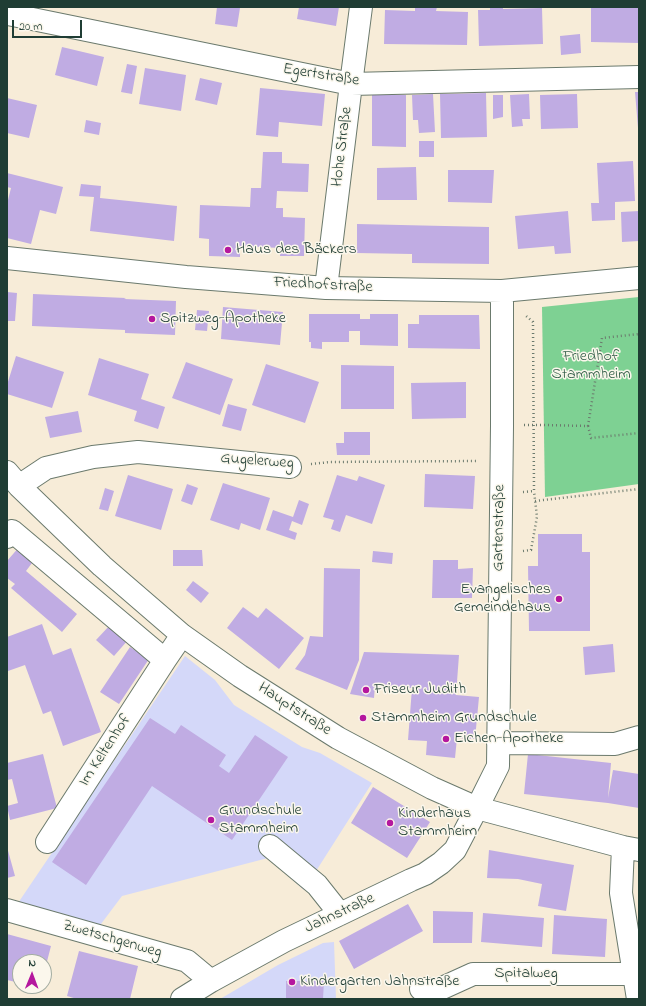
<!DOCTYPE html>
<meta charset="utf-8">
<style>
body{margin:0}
#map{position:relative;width:646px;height:1006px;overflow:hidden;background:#f7ecd8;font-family:"Indie Flower",sans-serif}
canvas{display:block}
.frame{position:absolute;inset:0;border:8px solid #1f3d34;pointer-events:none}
.north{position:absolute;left:12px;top:954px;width:40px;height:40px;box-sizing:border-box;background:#fbf7ec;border:1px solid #a3ada2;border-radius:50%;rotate:1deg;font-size:11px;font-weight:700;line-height:16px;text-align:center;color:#1f3d34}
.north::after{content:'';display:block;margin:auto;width:14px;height:18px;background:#b5179e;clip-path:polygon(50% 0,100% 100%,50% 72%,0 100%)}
.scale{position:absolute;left:12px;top:20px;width:70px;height:18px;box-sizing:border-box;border:2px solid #1f3d34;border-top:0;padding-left:5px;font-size:12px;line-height:14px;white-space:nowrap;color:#1f3d34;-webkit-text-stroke:3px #fbf7ec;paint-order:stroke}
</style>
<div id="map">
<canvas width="646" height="1006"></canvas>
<div class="frame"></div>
<div class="north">N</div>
<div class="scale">20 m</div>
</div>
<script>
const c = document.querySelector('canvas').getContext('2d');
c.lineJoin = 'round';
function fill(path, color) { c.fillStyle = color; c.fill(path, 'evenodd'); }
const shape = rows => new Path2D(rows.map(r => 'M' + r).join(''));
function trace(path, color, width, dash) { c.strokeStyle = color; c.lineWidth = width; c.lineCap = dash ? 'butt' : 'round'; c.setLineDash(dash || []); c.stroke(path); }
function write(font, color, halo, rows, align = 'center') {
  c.font = font + ' "Indie Flower",sans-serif'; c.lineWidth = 3; c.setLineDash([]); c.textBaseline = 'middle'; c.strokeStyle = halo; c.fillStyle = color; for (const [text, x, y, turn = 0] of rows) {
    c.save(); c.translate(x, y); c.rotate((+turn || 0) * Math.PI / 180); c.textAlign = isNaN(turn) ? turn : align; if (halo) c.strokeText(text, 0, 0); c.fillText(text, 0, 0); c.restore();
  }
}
const built = shape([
 [185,656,215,680,234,705,302,747,320,753,372,783,304,890,268,858,122,896,98,928,18,903],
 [334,942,336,999,220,999,278,965,323,943]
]);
const green = shape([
 [639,297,639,484,545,497,542,307]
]);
const building = shape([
 [217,7,232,7,240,8,237,27,215,24],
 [299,7,339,7,336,26,297,19],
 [415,7,437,7,436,11,468,12,467,45,384,44,385,10,415,11],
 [490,7,503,7,503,9,542,8,543,44,479,46,478,10,490,10],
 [591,7,639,7,639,43,591,42],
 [580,34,581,53,561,55,560,36],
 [62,47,104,57,97,86,55,75],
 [127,64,137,66,132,94,121,92],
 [145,68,186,75,181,111,139,104],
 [200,78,222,83,217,105,195,100],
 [260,88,325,94,322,126,279,122,278,137,256,135],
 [635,92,639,92,639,128,638,128],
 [486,93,487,137,441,138,440,94],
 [372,94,406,95,406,147,372,146],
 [433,94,435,132,419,133,418,120,413,120,412,95],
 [529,94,530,119,522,119,523,126,512,127,510,95],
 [577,94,578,128,541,129,540,95],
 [493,95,503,95,503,117,493,119],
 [7,98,37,105,29,138,7,133],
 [86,120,101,123,99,135,84,132],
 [419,141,434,141,434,157,419,157],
 [263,152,282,152,282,163,309,164,308,192,277,191,276,208,283,208,283,217,305,218,304,256,280,256,280,248,240,246,240,257,209,256,209,239,199,238,200,205,250,207,251,188,261,188],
 [633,161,635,201,615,202,615,220,592,221,591,203,599,203,597,163],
 [416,167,417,200,377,200,377,168],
 [448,170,494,170,492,203,448,202],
 [7,173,63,187,56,214,40,210,31,244,7,238,7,204,11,188,7,187],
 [81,184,101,186,100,198,177,206,174,241,90,231,94,197,79,196],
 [568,211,571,253,555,254,554,246,518,249,515,216],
 [639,211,639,241,622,242,621,212],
 [357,224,489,227,489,264,412,263,412,254,357,253],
 [7,292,17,293,15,321,7,321],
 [33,294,126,298,124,299,176,301,175,335,125,333,125,330,32,326],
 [223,307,283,312,280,345,221,339],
 [197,310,209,311,207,331,195,330],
 [309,314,360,314,360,319,370,319,370,314,398,314,398,346,360,345,360,331,349,331,349,342,322,342,322,349,311,348,311,342,309,342],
 [419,315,479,315,480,349,408,348,408,324,419,324],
 [16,356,64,372,52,408,7,394,7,385],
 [99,358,149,374,141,399,165,407,158,429,134,421,137,411,88,395],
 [186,362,233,379,220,415,172,398],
 [266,364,319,382,305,423,252,405],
 [341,365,394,366,394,409,341,409],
 [466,382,466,418,412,419,411,383],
 [228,404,247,409,241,431,222,426],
 [78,411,82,432,50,438,45,417],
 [344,432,370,432,370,455,337,455,336,443,344,443],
 [425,474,475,476,473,509,424,507],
 [128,475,173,489,161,530,115,516],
 [337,475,357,481,359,476,385,485,372,524,346,515,340,532,331,529,334,520,323,517],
 [223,483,270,498,260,530,241,523,239,530,210,520],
 [187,484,198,488,192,505,181,501],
 [105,488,114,491,108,511,99,509],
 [299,500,309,504,302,525,292,521,289,530,297,533,295,540,266,530,273,510,293,517],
 [538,534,582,534,582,552,590,552,590,631,529,631,528,566,538,566],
 [20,546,35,559,26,571,77,614,62,632,11,588,15,584,7,578,7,561],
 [173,550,202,550,203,566,173,566],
 [373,551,393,553,392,564,372,562],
 [433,560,458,560,458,569,473,568,472,598,432,598],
 [324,568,360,569,359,660,347,690,295,669,305,655,310,636,323,637],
 [193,581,209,593,201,603,186,590],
 [243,607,258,618,266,608,304,638,279,669,227,628],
 [42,624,53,655,71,648,101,732,63,746,51,711,43,714,25,665,8,671,7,669,7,637],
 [111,624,128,640,114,656,96,640],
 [613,644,615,672,585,675,583,647],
 [130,647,149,659,119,704,100,692],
 [364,652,459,655,456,695,479,697,475,739,457,738,455,758,426,755,427,741,408,740,412,688,375,685,374,698,350,694],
 [150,718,175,734,181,725,226,755,219,766,229,773,255,735,288,757,232,840,152,786,86,885,52,862],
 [43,754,57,808,10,820,7,806,18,803,12,779,7,780,7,763],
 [528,754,611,763,608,798,613,770,639,774,639,808,608,803,524,794],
 [373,787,430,822,407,858,351,823],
 [7,847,15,876,7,878],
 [489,850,574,865,566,911,538,906,542,884,518,879,487,878],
 [408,904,423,931,354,969,339,941],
 [433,911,473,912,472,943,433,943],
 [483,913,544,918,542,947,481,942],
 [554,915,607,919,605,957,552,954],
 [7,934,51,946,44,973,44,962,20,962,20,983,7,980],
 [79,951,138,966,130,999,77,999,67,996],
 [286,981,324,981,323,999,286,999]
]);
const path = shape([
 [524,425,544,425,588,426,591,438,639,433],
 [588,426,602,338,639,334],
 [311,464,330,462,478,461],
 [523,492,534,491,533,322,525,315],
 [535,501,639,489],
 [523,551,531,550,537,517,534,491]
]);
const minor = shape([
 [8,14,351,84,639,77],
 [7,258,186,277,326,288,502,291,639,278],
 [326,288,351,84,361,7],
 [7,472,19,486,102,566,182,635,240,676,338,738,432,788,477,808,623,847,639,850],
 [19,486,46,468,93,457,138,452,290,467],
 [7,537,12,531,165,660],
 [498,743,615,744,639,737],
 [47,842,165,660,182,635],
 [270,846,317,885,340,914],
 [623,847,621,893,638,999],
 [7,910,187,961,211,981],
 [421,989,440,989,473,974,634,974],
 [182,999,211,981,284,941,411,880,425,874,441,863,455,850,477,808,498,766,502,426,502,291]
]);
const markers = [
 [228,250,4,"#b5179e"],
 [152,319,4,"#b5179e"],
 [559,599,4,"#b5179e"],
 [366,690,4,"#b5179e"],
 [363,718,4,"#b5179e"],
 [446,739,4,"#b5179e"],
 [211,820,4,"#b5179e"],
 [390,823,4,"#b5179e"],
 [292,982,4,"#b5179e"]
];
const streetNames = [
 ["Egertstraße",321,76,9],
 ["Hohe Straße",343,147,-83],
 ["Friedhofstraße",323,286,3],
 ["Gugelerweg",257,462,4],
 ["Gartenstraße",500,528,-89],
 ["Hauptstraße",294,710,33],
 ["Im Keltenhof",106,751,-57],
 ["Jahnstraße",340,914,-25],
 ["Zwetschgenweg",112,940,16],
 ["Spitalweg",526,974]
];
const poiNames = [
 ["Haus des Bäckers",236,250],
 ["Spitzweg-Apotheke",160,319],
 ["Evangelisches",551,590,"right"],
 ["Gemeindehaus",551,608,"right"],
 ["Friseur Judith",374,690],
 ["Stammheim Grundschule",371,718],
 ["Eichen-Apotheke",454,739],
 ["Grundschule",219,811],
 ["Stammheim",219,829],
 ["Kinderhaus",398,814],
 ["Stammheim",398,832],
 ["Kindergarten Jahnstraße",300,982]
];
const parkNames = [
 ["Friedhof",591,357],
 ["Stammheim",591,375]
];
fill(built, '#d4d8f9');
fill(green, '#7ed193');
fill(building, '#c0ace3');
trace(minor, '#6b7a6d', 24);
trace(path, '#6b7a6d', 2.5, [1, 3]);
trace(minor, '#fff', 22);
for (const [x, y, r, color] of markers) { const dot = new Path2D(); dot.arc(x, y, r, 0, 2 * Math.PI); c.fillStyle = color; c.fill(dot); trace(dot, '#fbf7ec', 1.5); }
write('16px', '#1f3d34', '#fbf7ec', streetNames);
write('16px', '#1f3d34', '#fbf7ec', poiNames, 'left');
write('16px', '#37624c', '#fbf7ec', parkNames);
</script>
